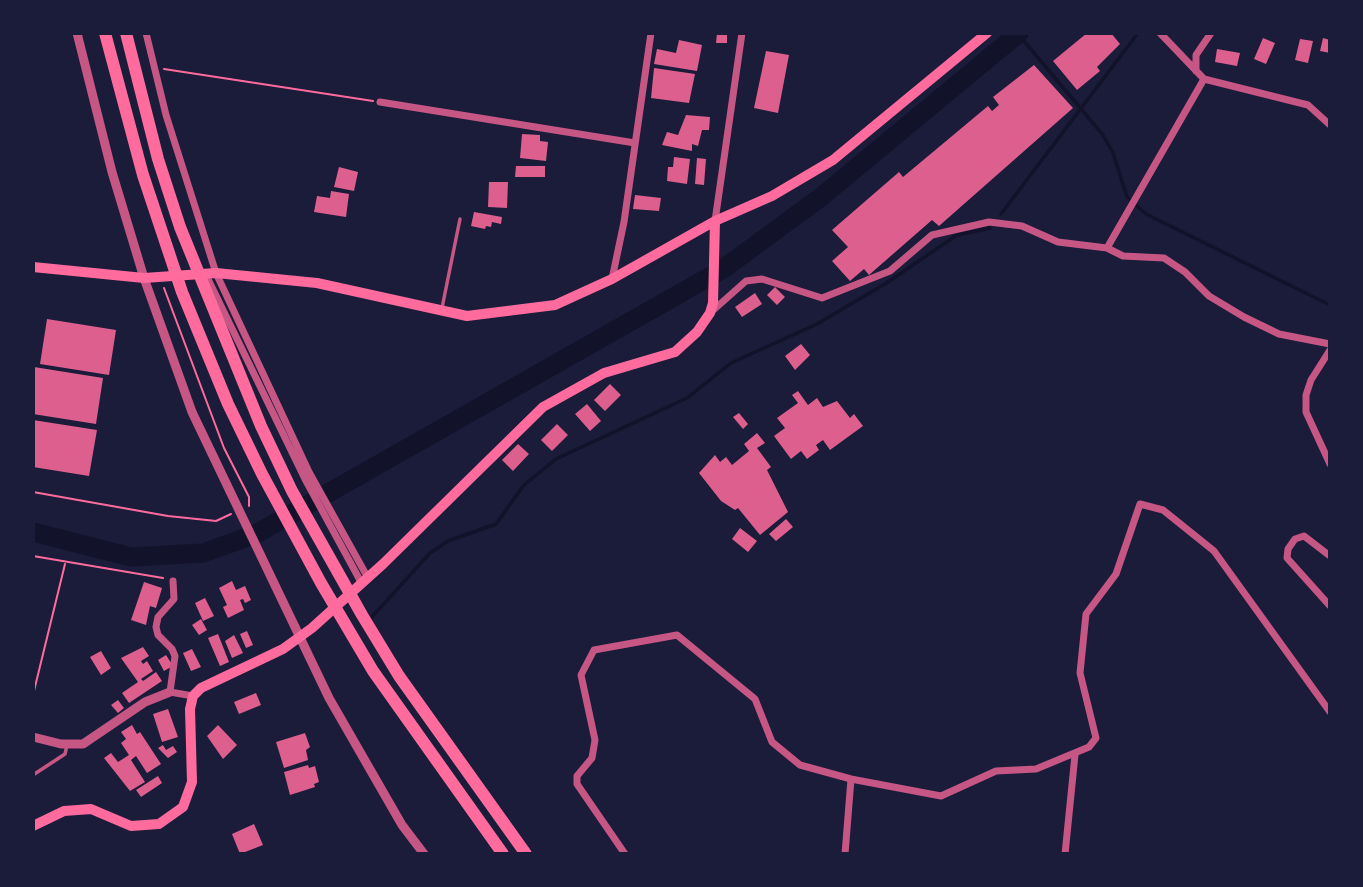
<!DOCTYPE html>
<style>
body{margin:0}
#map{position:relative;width:1363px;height:887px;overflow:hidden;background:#1b1b3a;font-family:"Exo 2",sans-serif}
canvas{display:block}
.frame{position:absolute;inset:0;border:35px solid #1b1b3a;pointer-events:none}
</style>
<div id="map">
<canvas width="1363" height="887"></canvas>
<div class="frame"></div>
</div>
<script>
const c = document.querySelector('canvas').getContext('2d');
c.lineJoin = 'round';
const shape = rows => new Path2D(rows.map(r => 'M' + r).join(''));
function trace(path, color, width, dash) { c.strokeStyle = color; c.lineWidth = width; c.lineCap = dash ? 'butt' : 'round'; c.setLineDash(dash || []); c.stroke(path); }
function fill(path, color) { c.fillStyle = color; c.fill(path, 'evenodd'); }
const stream = shape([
 [1018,34,1103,135,1113,153,1127,197,1146,214,1330,305],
 [1001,214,1138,33],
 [371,618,430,553,448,541,496,524,524,485,556,459,687,398,731,363,817,324,885,284,957,235,990,228]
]);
const river = shape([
 [33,532,131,557,203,553,256,534,723,269,821,197,1019,33]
]);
const building = shape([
 [717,33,727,33,727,43,716,43],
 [1087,33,1111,33,1120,44,1097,67,1100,71,1077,90,1053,61],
 [1263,38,1275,43,1266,64,1254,59],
 [1323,38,1330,40,1330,53,1320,51],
 [1300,39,1313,41,1308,63,1295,60],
 [679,40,702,45,697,71,654,64,657,49,676,53],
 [1217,49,1240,53,1237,66,1215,62],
 [766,51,789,55,778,113,754,108],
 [1034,65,1073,108,939,226,932,220,869,275,864,269,850,281,832,261,848,247,832,230,899,172,903,177,988,106,992,111,999,105,993,97],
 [654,68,695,74,689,103,651,98],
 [686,115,710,117,709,130,702,130,698,146,692,144,692,151,662,145,667,132,678,135],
 [522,134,540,135,540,141,548,142,546,161,520,158],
 [674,157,690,159,687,184,667,181,668,167,673,167],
 [697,158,706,159,704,185,695,184],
 [516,166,545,166,545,177,515,177],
 [339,167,358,172,354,191,334,187],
 [489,182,508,182,507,208,488,207],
 [331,191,349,194,346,217,314,212,317,196,330,198],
 [635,195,661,198,659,211,633,209],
 [474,212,502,217,501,224,492,222,491,227,486,226,485,229,471,226],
 [775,287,785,297,777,305,767,295],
 [755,293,762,304,742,317,735,307],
 [47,319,116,330,109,375,40,364],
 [801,344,810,355,795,370,785,356],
 [34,367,103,378,96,424,33,414],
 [610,384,621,395,605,411,594,400],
 [798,391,808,405,817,398,823,407,837,401,850,418,854,414,863,426,830,450,823,440,816,445,819,450,807,459,801,451,791,459,774,436,785,428,777,418,798,403,792,395],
 [587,404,601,421,590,431,575,414],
 [739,413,748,424,743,429,733,417],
 [33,420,97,430,89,476,33,467],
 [557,424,568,435,552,451,541,440],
 [757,433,765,443,757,448,771,467,767,470,788,512,760,535,738,508,735,510,721,501,699,473,715,455,720,462,726,457,732,465,749,451,744,444],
 [518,444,529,454,513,471,502,460],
 [786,519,793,527,776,541,769,534],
 [740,528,757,541,748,552,732,539],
 [232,581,236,590,245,586,251,600,245,603,243,599,240,600,244,610,228,618,223,607,227,605,219,588],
 [144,582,162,588,156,608,150,606,146,625,131,620],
 [205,598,214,616,203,621,195,603],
 [201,619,207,630,199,635,192,625],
 [247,631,253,645,246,648,240,634],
 [218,634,229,662,220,666,208,638],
 [234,635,243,653,232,658,225,641],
 [143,647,149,656,141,661,143,664,147,661,153,671,141,679,143,681,156,672,162,681,129,703,122,693,138,682,121,658],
 [192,649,201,667,191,671,183,653],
 [101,651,111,668,101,675,90,657],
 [166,655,173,666,164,671,158,660],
 [256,693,261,705,239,714,234,702],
 [118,700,124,708,118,713,111,705],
 [168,709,178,737,162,742,153,714],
 [132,725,137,734,140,732,161,764,147,773,136,756,131,760,145,782,130,791,104,758,111,753,118,762,129,755,121,743,126,739,121,732],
 [218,725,237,745,223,759,207,736],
 [305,733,310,747,306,750,308,760,284,768,276,742],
 [163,745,166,750,173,746,177,752,168,758,158,748],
 [308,765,309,768,315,766,319,782,314,784,315,787,290,795,284,772],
 [158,776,162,783,141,797,136,790],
 [254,824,263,845,240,854,232,834]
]);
const path = shape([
 [164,69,373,101],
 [164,288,224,448,249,497,249,506],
 [33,492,168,516,216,521,231,514],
 [33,556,163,578],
 [33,695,65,564]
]);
const service = shape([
 [442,308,460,219],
 [33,775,65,754,67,745]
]);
const minor = shape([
 [146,33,166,115,216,273,309,472,368,578],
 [1160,33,1204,79,1308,105,1330,125],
 [1196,71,1196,55,1211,33],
 [380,102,635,143],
 [715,221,742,33],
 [1107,248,1204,79],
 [206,275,305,479,362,584],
 [612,279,624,222,651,33],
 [710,313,746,281,762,279,822,298,890,271,932,235,989,222,1022,226,1058,242,1107,248,1123,256,1164,258,1185,272,1209,296,1244,317,1279,334,1330,344],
 [1330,350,1311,380,1306,395,1306,412,1330,464],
 [1330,556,1304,536,1295,539,1288,549,1287,558,1330,606],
 [173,581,174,599,158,617,156,627,158,635,172,649,175,656,170,692,193,696],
 [625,854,577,784,577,776,592,758,595,740,581,675,594,650,677,635,755,699,772,742,800,765,851,779,941,796,996,771,1036,769,1089,747,1096,738,1080,673,1086,614,1116,574,1140,504,1163,510,1214,551,1330,712],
 [845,854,851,779],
 [1065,854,1075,755]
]);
const tertiary = shape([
 [77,33,112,172,144,278,192,412,329,698,402,825,424,854],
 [33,737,61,744,83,744,145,702,170,692]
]);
const primary = shape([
 [33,267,144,278,216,273,317,283,467,316,555,305,612,279,715,221,772,196,833,160,987,33],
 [33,826,64,811,91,809,131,826,159,824,183,807,192,782,190,709,193,696,201,688,283,649,312,628,383,564,543,407,604,373,675,352,697,332,710,313,713,303,715,221]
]);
const motorway = shape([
 [105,33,143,175,182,292,228,404,262,474,321,583,373,671,503,854],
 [126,33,158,159,180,227,261,426,292,491,362,615,399,676,526,854]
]);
trace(stream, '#12122b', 3.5);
trace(river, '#12122b', 19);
fill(building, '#dd5f8e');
trace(path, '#ff6b9d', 2);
trace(service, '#c65784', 3.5);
trace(minor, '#c65784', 7);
trace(tertiary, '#c65784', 9);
trace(primary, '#ff6b9d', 10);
trace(motorway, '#ff6b9d', 12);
</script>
